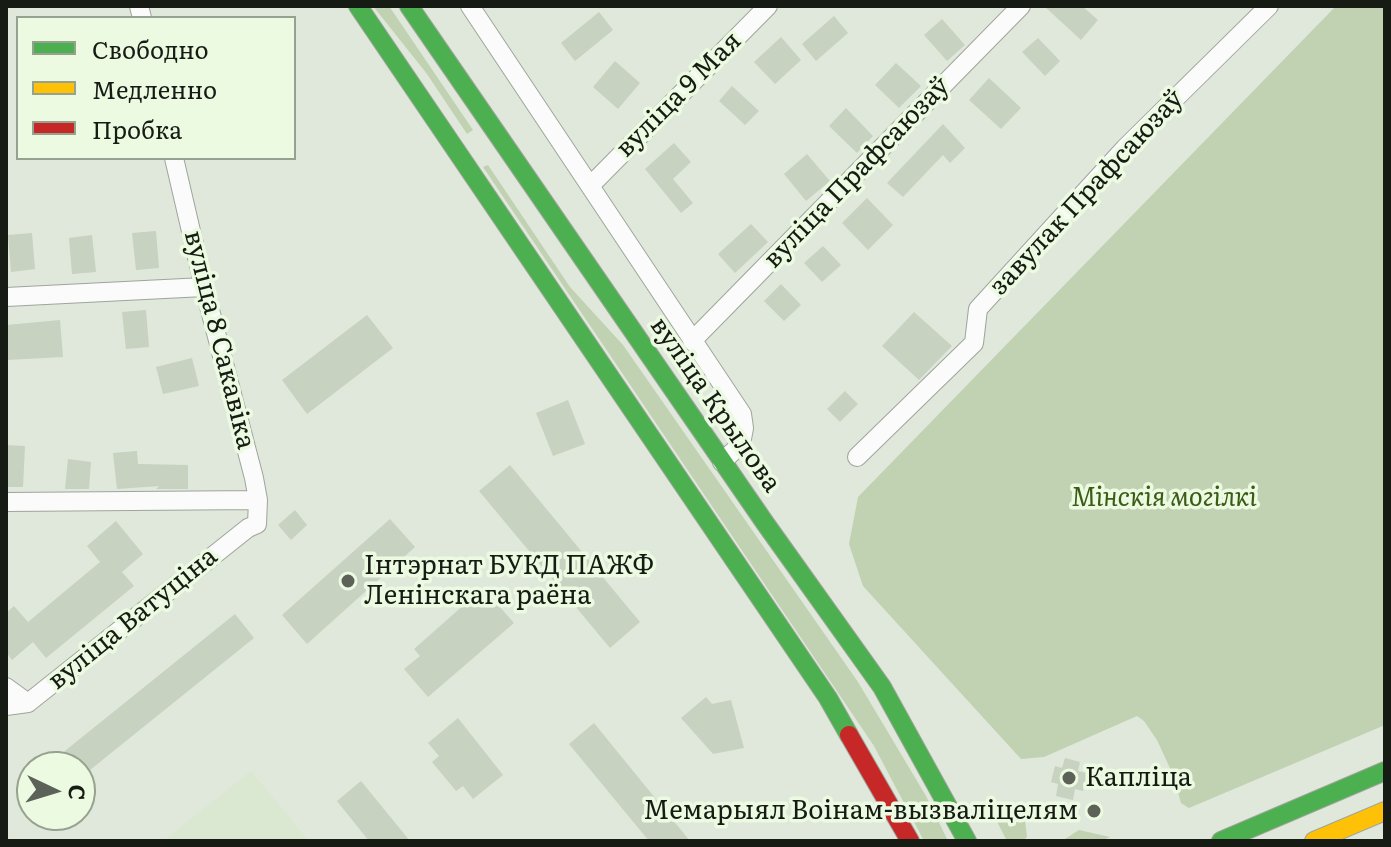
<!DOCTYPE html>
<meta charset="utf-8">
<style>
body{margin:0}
#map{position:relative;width:1391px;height:847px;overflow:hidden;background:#e0e7db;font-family:Literata,serif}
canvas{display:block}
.frame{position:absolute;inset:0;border:8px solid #161b13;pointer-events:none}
.legend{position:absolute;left:16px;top:16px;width:280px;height:144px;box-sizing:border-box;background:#ecfae2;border:2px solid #96a18f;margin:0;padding:10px 14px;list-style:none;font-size:24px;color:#161b13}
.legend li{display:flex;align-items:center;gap:16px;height:40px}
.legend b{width:40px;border:2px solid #96a18f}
.north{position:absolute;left:16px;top:751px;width:80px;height:80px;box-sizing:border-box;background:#ecfae2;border:2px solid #96a18f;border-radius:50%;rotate:94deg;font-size:22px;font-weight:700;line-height:32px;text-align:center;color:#161b13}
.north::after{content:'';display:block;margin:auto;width:28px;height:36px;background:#5d6259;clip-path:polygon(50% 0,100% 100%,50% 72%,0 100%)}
</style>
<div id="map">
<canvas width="1391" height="847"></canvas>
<div class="frame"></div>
<ul class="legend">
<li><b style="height:10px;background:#4caf50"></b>Свободно</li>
<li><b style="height:10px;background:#ffc107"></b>Медленно</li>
<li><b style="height:10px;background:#c62828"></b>Пробка</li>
</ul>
<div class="north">С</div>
</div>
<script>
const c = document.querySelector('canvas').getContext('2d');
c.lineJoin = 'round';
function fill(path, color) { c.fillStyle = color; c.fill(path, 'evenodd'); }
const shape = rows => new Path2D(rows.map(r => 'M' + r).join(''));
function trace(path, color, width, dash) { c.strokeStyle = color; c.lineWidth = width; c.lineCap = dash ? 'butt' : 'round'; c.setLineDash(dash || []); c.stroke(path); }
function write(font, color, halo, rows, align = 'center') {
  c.font = font + ' Literata,serif'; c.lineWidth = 7; c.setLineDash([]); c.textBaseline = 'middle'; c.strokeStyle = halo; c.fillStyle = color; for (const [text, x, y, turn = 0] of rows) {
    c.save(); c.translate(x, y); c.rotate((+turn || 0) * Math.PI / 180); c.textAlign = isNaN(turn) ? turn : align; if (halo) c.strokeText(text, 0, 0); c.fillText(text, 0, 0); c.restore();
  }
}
const built = shape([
 [251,771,309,841,163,841]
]);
const green = shape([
 [373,6,389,6,473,130,467,134,427,74],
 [1336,6,1385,6,1385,725,1189,808,1181,803,1174,777,1157,740,1144,721,1137,716,1044,757,1021,759,863,586,849,544,858,497],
 [488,165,570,287,623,345,858,682,926,796,948,841,924,841,874,746,483,167],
 [987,802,1024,813,1027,837,1023,841,1007,841],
 [1079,830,1110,837,1101,841,1062,841]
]);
const building = shape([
 [1044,6,1082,6,1098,20,1081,40],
 [599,12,613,30,575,61,561,43],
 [834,16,848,33,816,61,802,44],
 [942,19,965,45,947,61,924,35],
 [781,37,801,60,775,84,754,62],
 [1038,38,1060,61,1045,76,1022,52],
 [615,61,640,83,618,109,593,87],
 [896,63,921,86,899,108,875,85],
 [989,78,1021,108,1001,129,969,100],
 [732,86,759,111,745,125,719,101],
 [846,108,873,136,857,153,829,126],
 [943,124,965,148,950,163,943,155,903,197,887,183],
 [674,143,691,162,673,179,693,203,681,213,645,169],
 [807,154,830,181,806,201,784,174],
 [867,198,893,225,868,250,842,223],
 [751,224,768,242,735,273,718,254],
 [156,231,159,268,136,270,132,233],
 [32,233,35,269,11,272,8,235],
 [92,235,96,272,72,274,69,238],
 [823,246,841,265,822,282,804,263],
 [781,284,801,305,784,321,764,301],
 [146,310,149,347,126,349,122,312],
 [914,312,952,346,919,380,882,346],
 [367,315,393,348,307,414,282,380],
 [60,320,63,357,6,360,6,325],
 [192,358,199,386,163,394,156,367],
 [845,391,858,404,840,422,827,409],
 [568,400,585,444,553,456,536,413],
 [6,445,25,446,23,487,6,487],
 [137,451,138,464,188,465,188,489,156,489,159,486,117,489,113,453],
 [68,459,91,462,89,489,65,489],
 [510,465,640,622,610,648,479,491],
 [295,510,307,525,291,540,278,525],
 [390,519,415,547,307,644,282,615],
 [116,521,143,554,122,572,134,586,46,658,33,642,12,660,6,652,6,613,14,606,28,622,100,562,87,546],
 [474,596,481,604,490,596,514,623,428,697,404,669,420,656,414,649],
 [235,614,254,638,80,778,80,767,45,767],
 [706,697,712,704,731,700,744,748,713,754,681,718],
 [458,718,503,775,473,799,463,786,456,791,432,762,439,756,428,743],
 [594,723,690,841,649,841,569,744],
 [1065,758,1080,762,1078,771,1087,773,1083,791,1075,789,1073,800,1056,796,1058,784,1051,782,1055,766,1062,768],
 [361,781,410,841,369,841,337,801]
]);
const street = shape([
 [139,6,142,18],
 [470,6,742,414,744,428,741,444,722,462],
 [591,185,768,6],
 [6,297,204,287],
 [692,341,1021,6],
 [857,457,974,343,978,309,1125,148,1269,6],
 [6,502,258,500],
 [6,687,28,703],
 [6,706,28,703,248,528,257,524,258,500,254,478,204,287,174,158]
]);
const fast = shape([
 [358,6,828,698,849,735],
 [409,6,765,523,882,687,967,841],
 [1221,841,1385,771]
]);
const slow = shape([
 [1314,841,1385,811]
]);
const jam = shape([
 [849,735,910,841]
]);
const markers = [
 [348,581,8,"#5d6259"],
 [1069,778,8,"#5d6259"],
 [1094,811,8,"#5d6259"]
];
const streetNames = [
 ["вуліца 9 Мая",679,95,-45],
 ["вуліца Прафсаюзаў",857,173,-46],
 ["завулак Прафсаюзаў",1087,193,-47],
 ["вуліца 8 Сакавіка",219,340,76],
 ["вуліца Крылова",715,405,55],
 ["вуліца Ватуціна",133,619,-39]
];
const parkNames = [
 ["Мінскія могілкі",1164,498]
];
const poiNames = [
 ["Інтэрнат БУКД ПАЖФ",364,566],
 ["Ленінскага раёна",364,596],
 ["Капліца",1085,778],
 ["Мемарыял Воінам-вызваліцелям",1078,811,"right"]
];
fill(built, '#dae8d1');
fill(green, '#c0d2b1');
fill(building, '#c8d2c0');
trace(street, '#9fa59b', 20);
trace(fast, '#9fa59b', 20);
trace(slow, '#9fa59b', 20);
trace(jam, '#9fa59b', 20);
trace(street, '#fafbfa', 18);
trace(fast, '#4caf50', 18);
trace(slow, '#ffc107', 18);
trace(jam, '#c62828', 18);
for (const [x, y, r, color] of markers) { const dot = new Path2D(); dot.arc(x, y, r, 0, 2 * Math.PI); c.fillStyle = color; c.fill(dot); trace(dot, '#ecfae2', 3); }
write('26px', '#161b13', '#ecfae2', streetNames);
write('italic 26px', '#3b5c15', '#ecfae2', parkNames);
write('26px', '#161b13', '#ecfae2', poiNames, 'left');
</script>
